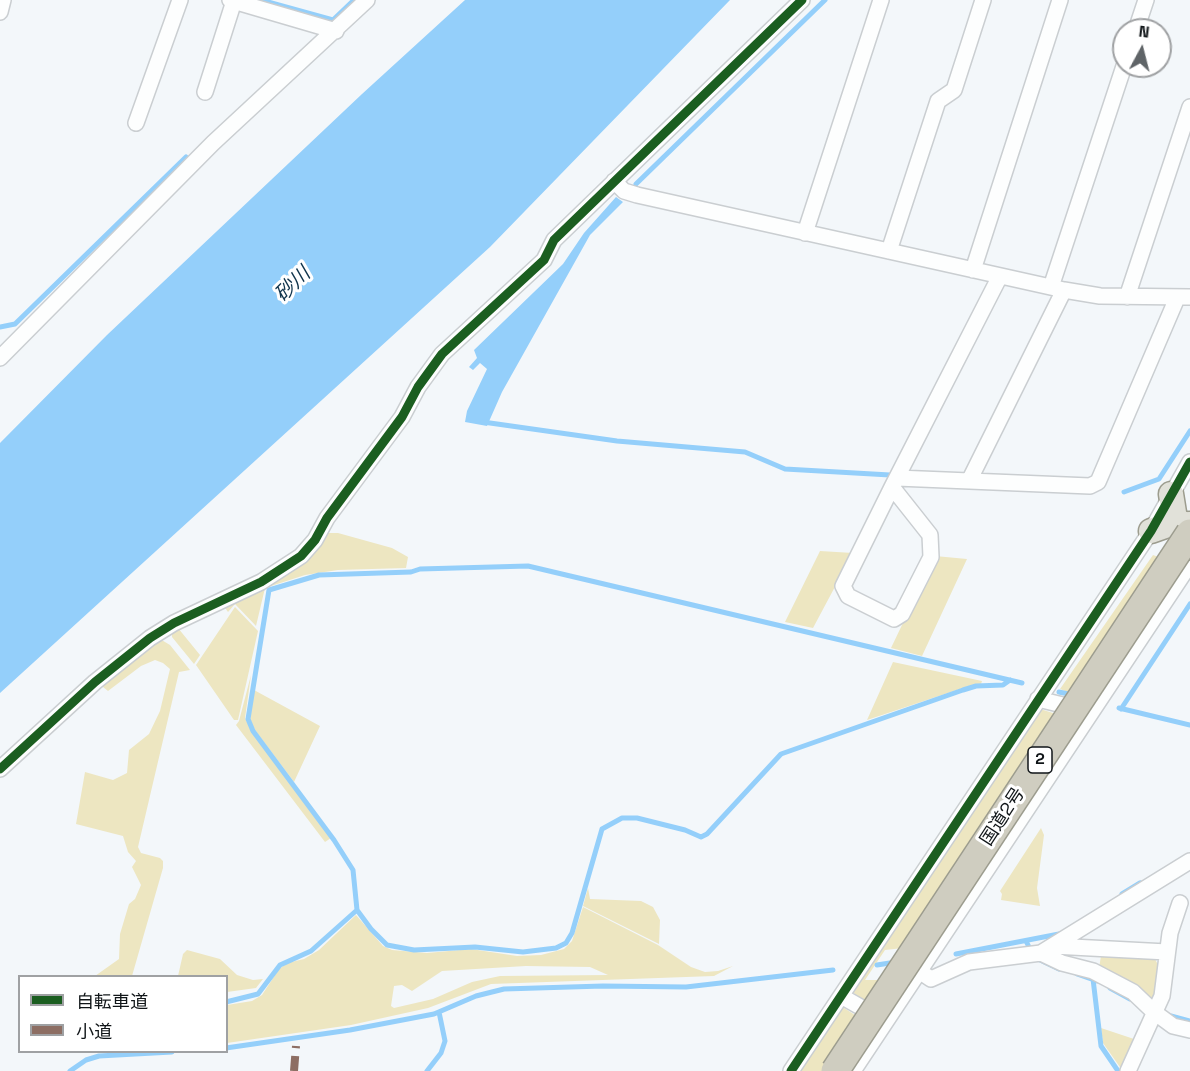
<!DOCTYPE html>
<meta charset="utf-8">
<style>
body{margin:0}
#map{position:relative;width:1190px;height:1071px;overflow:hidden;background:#f3f7fa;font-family:"Space Grotesk","Noto Sans JP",sans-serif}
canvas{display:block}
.legend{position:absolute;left:18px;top:975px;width:210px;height:78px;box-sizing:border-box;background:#fff;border:2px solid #9fa1a3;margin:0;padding:8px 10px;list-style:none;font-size:18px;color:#101518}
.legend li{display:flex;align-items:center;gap:12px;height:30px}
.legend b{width:30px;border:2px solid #9fa1a3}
.north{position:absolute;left:1112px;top:18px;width:60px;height:60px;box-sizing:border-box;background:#fff;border:2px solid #9fa1a3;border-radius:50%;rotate:7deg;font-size:16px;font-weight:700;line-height:24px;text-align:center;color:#101518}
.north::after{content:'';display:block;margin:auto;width:21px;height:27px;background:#5f6467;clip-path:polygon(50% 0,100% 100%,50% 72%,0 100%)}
</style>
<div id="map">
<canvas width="1190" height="1071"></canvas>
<ul class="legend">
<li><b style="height:8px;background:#1b5e20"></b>自転車道</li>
<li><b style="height:8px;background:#8d6e63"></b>小道</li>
</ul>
<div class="north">N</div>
</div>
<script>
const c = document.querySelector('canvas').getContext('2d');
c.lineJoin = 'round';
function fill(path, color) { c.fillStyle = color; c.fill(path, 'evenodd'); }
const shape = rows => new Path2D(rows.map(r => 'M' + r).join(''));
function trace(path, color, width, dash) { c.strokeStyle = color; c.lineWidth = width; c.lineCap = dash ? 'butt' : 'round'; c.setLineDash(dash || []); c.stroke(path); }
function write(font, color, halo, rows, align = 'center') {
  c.font = font + ' "Space Grotesk","Noto Sans JP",sans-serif'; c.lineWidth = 6; c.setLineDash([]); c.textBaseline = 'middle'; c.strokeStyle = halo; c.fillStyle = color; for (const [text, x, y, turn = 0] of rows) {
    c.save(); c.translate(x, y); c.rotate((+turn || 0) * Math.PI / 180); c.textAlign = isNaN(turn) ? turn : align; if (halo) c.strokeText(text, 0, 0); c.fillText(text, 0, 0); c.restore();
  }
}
const green = shape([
 [328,533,338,533,392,548,408,557,406,568,338,570,305,575,265,588,256,626,235,604,228,612,223,605,316,545],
 [820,551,853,553,813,628,785,622],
 [1153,555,1161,558,1070,693,1060,689],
 [935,556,967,559,922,656,891,648],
 [235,607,258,631,238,720,234,720,196,665],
 [178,628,200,655,194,664,172,637,172,631],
 [160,639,170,645,190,670,179,672,138,847,141,853,160,858,163,861,163,868,132,976,95,976,119,959,120,934,129,904,135,899,141,885,132,867,136,861,128,852,123,836,76,824,85,772,113,780,127,773,129,750,149,734,160,711,170,669,163,663,155,660,141,666,108,691,103,687,102,683],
 [893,662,982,681,981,684,972,685,867,720],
 [251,675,245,718,251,731,331,838,325,842,236,725,239,721],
 [254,690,320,726,294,782,255,730,250,719],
 [1037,708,1056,714,903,948,885,950,865,980,880,980,866,1002,851,991],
 [1041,828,1044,835,1037,888,1040,906,1001,900,1002,894,1000,891],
 [588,888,590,899,641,901,653,907,660,920,659,944,583,906],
 [583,907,658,945,691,967,705,972,718,971,733,966,714,976,491,984,428,1008,351,1025,227,1043,227,1005,252,1001,262,995,279,969,287,963,304,959,319,950,356,915,383,946,392,950,427,953,471,949,517,956,541,955,564,949,572,941],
 [526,966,590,967,608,975,500,976,472,982,433,999,394,1008,391,1006,394,986,402,985,412,991,442,971],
 [187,950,220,959,237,975,253,980,263,979,256,988,227,992,226,976,178,976,183,954],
 [1101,956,1154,957,1158,965,1155,998,1150,999,1099,968],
 [841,1006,858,1017,822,1071,798,1071],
 [1101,1028,1134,1039,1122,1070,1103,1043]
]);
const water = shape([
 [465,0,730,0,490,247,0,693,0,443,107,335,362,94],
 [616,197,623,202,590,235,502,392,487,426,465,422,467,411,487,369,480,363,473,370,469,367,477,358,474,350,563,264,584,233]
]);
const stream = shape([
 [261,0,333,20,354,0],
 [636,184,825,0],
 [0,327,15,324,186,157],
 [483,422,617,441,745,452,785,469,890,475],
 [1124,492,1159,479,1190,431],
 [1059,692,1073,695],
 [1119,708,1190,725],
 [1121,709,1190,604],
 [1122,894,1140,883],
 [357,910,371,929,387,945,414,950,475,947,523,952,556,948,566,943,572,933,602,829,622,818,637,818,685,830,701,837,707,834,781,754,963,690,976,686,1003,685,1010,680],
 [1026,941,1034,957,1059,969],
 [956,954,1059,934],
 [877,965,896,962],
 [1077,974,1097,981],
 [1093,979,1101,1046,1118,1071],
 [1110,988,1130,999],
 [226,1002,258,994,280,965,311,951,357,910,353,870,334,840,253,731,248,719,269,590,319,575,411,572,420,569,528,566,1022,683],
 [1171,1016,1190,1021],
 [226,1048,350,1030,434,1014,476,996,504,989,603,986,686,987,833,970],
 [70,1071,86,1060,99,1056,172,1052],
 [427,1071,441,1053,445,1041,439,1012]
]);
const street = shape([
 [230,0,336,31],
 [0,12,3,0],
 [1136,30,1146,0],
 [205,92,234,1],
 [136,123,180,0],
 [614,181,624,191,637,195,1064,290,1100,296,1190,297],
 [805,233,881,0],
 [889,251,938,101,954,90,983,0],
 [973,270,1060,0],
 [1051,287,1124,66],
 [1127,297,1190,107],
 [0,358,213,143,367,0],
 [897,478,1090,486,1098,482,1177,298],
 [969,481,1064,290],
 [892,487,930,535,931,557,902,614,894,619,848,596,843,586,892,487,1000,276],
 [1038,699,1079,709],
 [0,769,95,682,150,638,174,623,261,582,301,556,315,540,327,518,402,417,418,387,442,354,544,260,554,240,802,0],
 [1053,946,1167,952],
 [1041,953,1190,861],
 [919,971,931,979,969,962,1041,953,1062,963,1093,971,1133,992,1154,1012,1173,1026,1190,1030],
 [841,996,878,1017],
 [791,1071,1151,531,1190,462],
 [853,1071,1190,564],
 [1128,1071,1162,996,1170,933,1180,903]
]);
const primary = shape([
 [1171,494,1175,519,1190,528],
 [1151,531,1168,525,1190,524]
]);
const highwayBridge = shape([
 [835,1071,1190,533]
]);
const quiet = shape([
 [294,1071,296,1046]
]);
const cycleway = shape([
 [0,769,95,682,150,638,174,623,261,582,301,556,315,540,327,518,402,417,418,387,442,354,544,260,554,240,802,0],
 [791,1071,1151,531,1190,462]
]);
const shields = [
 [1040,760,24]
];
const shieldNames = [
 ["2",1040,760]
];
const streetNames = [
 ["国道2号",1003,817,-57]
];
const waterNames = [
 ["砂川",293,285,-44]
];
fill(green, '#ede6c1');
fill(water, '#94cffa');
trace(stream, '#94cffa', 5);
trace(street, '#caced1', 18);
trace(primary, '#9c9c8e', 27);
trace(street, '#fdfefe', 15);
trace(primary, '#e1e1d9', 24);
trace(highwayBridge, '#9c9c8e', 30, []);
trace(highwayBridge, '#cfcdc0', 27);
trace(quiet, '#8d6e63', 8, [15, 8]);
trace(cycleway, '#1b5e20', 9);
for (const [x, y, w] of shields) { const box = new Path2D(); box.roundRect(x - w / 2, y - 13, w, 26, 4.5); c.fillStyle = '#fff'; c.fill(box); trace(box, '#101518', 1.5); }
write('bold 16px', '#101518', null, shieldNames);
write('18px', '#101518', '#fff', streetNames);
write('italic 20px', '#10344c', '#fff', waterNames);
</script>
